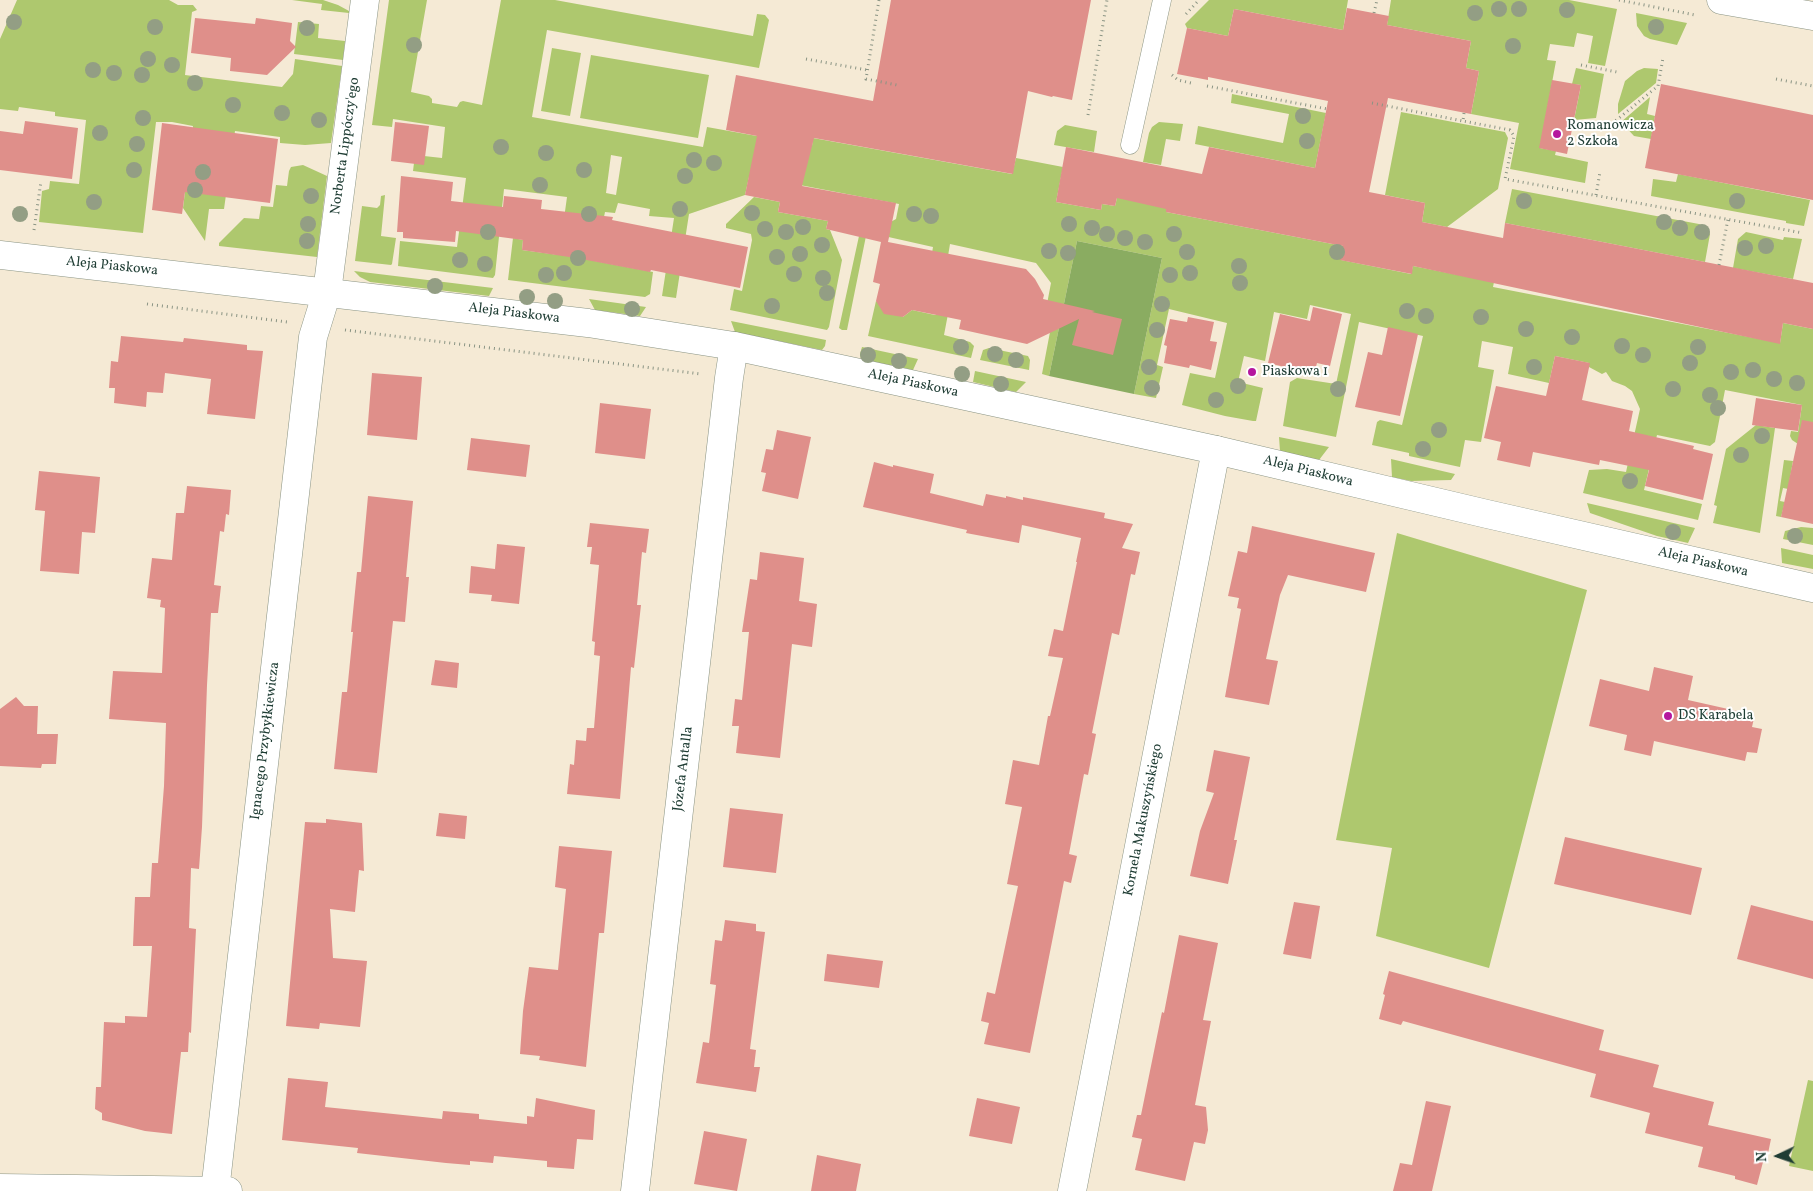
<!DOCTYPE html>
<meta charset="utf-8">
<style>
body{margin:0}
#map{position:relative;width:1813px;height:1191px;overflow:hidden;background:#f5ead5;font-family:Vollkorn,serif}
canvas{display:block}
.north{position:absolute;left:1753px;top:1131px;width:50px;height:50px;-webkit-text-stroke:4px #fff;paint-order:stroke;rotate:267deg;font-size:14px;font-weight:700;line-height:20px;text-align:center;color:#1f3d34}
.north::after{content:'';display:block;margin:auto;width:18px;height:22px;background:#1f3d34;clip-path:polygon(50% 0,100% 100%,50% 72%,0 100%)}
</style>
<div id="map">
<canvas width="1813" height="1191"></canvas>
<div class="north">N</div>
</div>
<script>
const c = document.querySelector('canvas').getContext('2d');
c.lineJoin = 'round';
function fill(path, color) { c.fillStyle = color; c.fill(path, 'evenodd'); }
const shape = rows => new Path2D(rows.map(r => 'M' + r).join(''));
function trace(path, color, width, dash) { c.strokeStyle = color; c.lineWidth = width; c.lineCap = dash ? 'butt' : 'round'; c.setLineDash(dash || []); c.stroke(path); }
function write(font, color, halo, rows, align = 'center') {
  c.font = font + ' Vollkorn,serif'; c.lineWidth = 4; c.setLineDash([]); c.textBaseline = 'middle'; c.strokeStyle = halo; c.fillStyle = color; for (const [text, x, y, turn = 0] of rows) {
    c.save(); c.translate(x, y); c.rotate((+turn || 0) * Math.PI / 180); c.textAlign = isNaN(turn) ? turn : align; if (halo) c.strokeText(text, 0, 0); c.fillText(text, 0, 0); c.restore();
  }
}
const green = shape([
 [17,0,169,0,178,5,193,5,197,10,192,12,185,75,282,87,293,74,295,59,342,66,331,143,305,145,280,143,280,137,235,131,224,209,209,209,205,241,183,208,193,126,172,122,156,122,143,233,39,222,42,191,49,189,50,181,79,184,86,120,55,116,55,112,19,107,18,111,0,109,0,39],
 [292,0,323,0,338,5,349,11,349,13,321,10,322,4],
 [389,0,427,0,411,92,429,96,432,99,432,103,457,107,460,102,463,101,482,105,501,0,555,0,753,36,757,14,765,15,769,20,759,68,547,30,532,117,703,147,707,127,812,146,813,138,1012,174,1016,158,1063,167,1056,202,1101,210,1102,204,1115,206,1117,198,1171,185,1166,212,1343,246,1341,260,1411,274,1413,266,1494,282,1493,287,1780,343,1783,323,1813,329,1813,450,1798,444,1792,440,1790,436,1791,431,1798,432,1802,405,1725,390,1715,442,1710,446,1657,435,1644,490,1702,504,1698,520,1583,493,1589,470,1607,469,1626,472,1640,409,1632,391,1625,386,1612,381,1606,372,1602,374,1589,367,1589,363,1555,356,1549,383,1508,374,1513,347,1482,341,1478,367,1494,370,1481,442,1465,440,1460,467,1409,456,1409,453,1372,445,1377,422,1380,420,1402,425,1423,336,1359,322,1336,437,1283,426,1290,382,1297,378,1336,384,1351,314,1310,305,1307,319,1274,312,1265,361,1244,356,1238,382,1263,388,1256,421,1253,421,1225,416,1182,405,1190,373,1215,378,1227,323,1169,309,1157,365,1163,367,1156,398,1134,394,1162,258,1077,241,1049,376,1042,374,1050,332,1042,330,1051,283,1036,263,950,244,948,256,930,265,933,247,884,236,887,224,896,219,899,204,784,182,749,177,745,195,689,214,676,298,662,296,674,218,649,216,650,209,618,203,615,213,605,212,595,261,653,272,650,294,645,297,508,280,513,238,523,240,522,250,559,255,567,197,504,189,495,275,493,278,398,266,400,241,457,247,466,178,413,171,415,155,442,158,445,127,393,119,392,127,372,125],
 [611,155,622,157,616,195,606,193],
 [1209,0,1348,0,1343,30,1234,9,1228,36,1187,28,1185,24],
 [1391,0,1569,0,1617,9,1605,66,1588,63,1593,36,1577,33,1574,47,1550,44,1547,60,1556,61,1540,148,1556,151,1555,155,1588,162,1585,183,1510,169,1519,123,1471,114,1479,71,1466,68,1471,41,1387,25],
 [1636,13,1687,23,1677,45,1650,39,1644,36,1637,26],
 [298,22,319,24,318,38,345,41,343,60,294,54],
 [552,48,581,53,570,116,541,111],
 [591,55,709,75,698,138,580,118],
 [1576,68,1604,74,1596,118,1574,120,1581,85,1572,84],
 [1644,68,1658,69,1656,83,1618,114,1618,104,1625,81,1637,71],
 [1232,94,1326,113,1315,168,1195,144,1198,126,1283,143,1289,114,1231,103],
 [1650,97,1647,114,1655,116,1651,139,1634,136,1621,122],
 [1401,112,1505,132,1508,138,1498,189,1447,227,1422,222,1425,203,1385,195],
 [1159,122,1183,124,1180,141,1166,139,1161,165,1143,162,1149,133,1152,127],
 [1065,125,1097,131,1094,152,1054,145,1057,131],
 [303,165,327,176,317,257,219,246,219,243,244,218,259,219,261,206,273,207,276,185,287,186,289,171,291,167],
 [1678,174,1810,200,1804,226,1786,223,1786,221,1651,196,1653,179,1676,182],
 [1512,189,1699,224,1706,227,1710,234,1705,262,1505,223],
 [385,195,381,236,396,238,392,264,391,265,355,261,362,206,377,208,380,205,381,196],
 [754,197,780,202,778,212,828,221,826,229,830,230,842,260,829,327,827,330,730,310,734,289,742,291,752,240,751,234,726,228,726,224],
 [1746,232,1783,240,1784,237,1802,239,1793,279,1733,268,1738,239],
 [859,236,866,236,847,330,842,330,839,328],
 [354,271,493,288,489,296,370,282,360,277],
 [589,299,646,307,640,316,595,310],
 [876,301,903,317,912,310,935,315,948,314,944,335,970,342,974,346,971,358,868,336],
 [731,321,826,340,825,346,822,350,735,332],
 [862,347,918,359,913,370,861,359,860,354],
 [989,348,1028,356,1030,360,1029,370,980,360,983,350],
 [975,371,1026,382,1016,392,973,382],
 [1756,425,1775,428,1760,533,1713,523,1717,506,1714,505,1726,449],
 [1279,437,1329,447,1319,460,1280,451],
 [1391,459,1455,474,1451,480,1411,481,1392,477],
 [1784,460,1793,461,1788,489,1783,488,1780,501,1785,502,1781,517,1776,516],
 [1587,503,1695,528,1688,543,1657,536,1590,513],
 [1801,527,1813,528,1813,545,1783,539,1785,531],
 [1397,533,1587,590,1489,968,1376,936,1392,848,1336,840],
 [1781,548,1813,555,1813,569,1782,563],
 [1808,1080,1813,1081,1813,1171,1789,1166]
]);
const forest = shape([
 [1077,241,1162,258,1134,394,1049,376]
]);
const building = shape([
 [891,0,1091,0,1072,100,1053,96,1052,97,1028,91,1013,174,814,138,802,186,896,203,888,242,1026,269,1035,279,1044,295,1043,299,1095,311,1092,312,1122,319,1113,355,1072,345,1079,319,1027,344,959,329,961,320,912,310,903,317,884,314,876,301,880,284,873,282,881,242,826,229,828,221,778,212,780,202,745,195,757,136,726,130,736,75,873,101],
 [1347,8,1389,16,1387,25,1471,41,1466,68,1479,71,1471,114,1388,98,1369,192,1425,203,1422,222,1503,238,1505,223,1813,283,1813,329,1783,323,1780,344,1413,266,1412,274,1340,260,1343,246,1166,212,1166,209,1117,198,1115,206,1102,204,1101,210,1056,202,1066,147,1202,174,1209,147,1315,168,1328,101,1208,77,1208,80,1177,74,1187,28,1228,36,1234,9,1343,30],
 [195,18,255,24,256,18,292,23,290,41,296,47,267,75,230,71,231,58,191,53],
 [1552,80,1581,85,1567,154,1539,148],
 [1661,84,1813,115,1813,200,1645,168],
 [25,121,78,128,72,179,0,170,0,131,23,134],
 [395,122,429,126,424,165,391,161],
 [162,123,278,139,270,203,185,192,182,214,152,210],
 [401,176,453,182,451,201,503,207,504,196,542,200,541,209,613,217,612,220,748,247,740,288,651,270,650,272,576,258,522,250,523,240,456,231,455,242,403,238,403,232,397,232],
 [1313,307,1342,314,1330,366,1317,363,1314,374,1268,363,1280,314,1310,321],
 [1188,317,1214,322,1210,341,1217,342,1211,370,1190,365,1189,368,1164,363,1167,346,1164,345,1170,319,1187,322],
 [1388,327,1418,334,1400,416,1355,407,1368,352,1382,355],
 [121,336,183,342,184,338,247,345,247,350,263,351,255,419,207,414,211,379,165,373,163,393,147,392,146,407,114,403,115,388,109,388,111,361,118,362],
 [1555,356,1590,363,1582,400,1633,411,1629,431,1694,446,1693,449,1713,454,1703,500,1645,486,1649,470,1600,460,1599,465,1533,452,1530,467,1497,460,1501,442,1484,438,1496,386,1546,396],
 [372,373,422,377,417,440,367,435],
 [1756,398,1802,405,1798,431,1752,425],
 [600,403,651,409,645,459,595,453],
 [1802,420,1813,422,1813,524,1781,517],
 [777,430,811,437,798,499,762,491,766,473,761,472,766,449,773,450],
 [471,438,530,445,526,477,467,470],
 [874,462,893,467,893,465,934,474,930,493,983,506,986,494,1006,498,1006,496,1023,500,1023,497,1105,513,1104,518,1133,524,1122,548,1140,552,1135,575,1131,574,1119,635,1112,633,1092,733,1096,734,1088,775,1084,774,1069,854,1077,856,1071,883,1064,881,1030,1053,984,1044,989,1023,981,1021,987,992,995,994,1018,886,1007,884,1022,807,1005,804,1013,760,1039,765,1048,716,1050,716,1063,658,1048,656,1054,629,1063,631,1077,562,1076,562,1081,538,1022,525,1019,543,966,533,967,530,863,507],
 [39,471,100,477,95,533,82,532,79,574,40,571,45,511,35,510],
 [187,486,231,490,229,515,226,514,224,532,220,531,214,585,221,586,218,613,211,613,207,685,202,827,199,869,191,868,189,928,196,929,191,1033,189,1032,188,1052,181,1052,172,1134,145,1131,102,1120,102,1113,95,1109,96,1087,101,1087,104,1022,125,1023,125,1016,147,1017,152,946,133,946,135,897,150,897,152,863,158,863,164,786,166,723,109,719,113,671,162,673,165,608,160,607,161,600,147,598,152,558,172,560,176,513,184,513],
 [368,496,413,501,406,577,409,577,405,622,393,621,377,773,334,769,342,692,347,692,353,632,351,632,357,572,361,572],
 [590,523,649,529,646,553,642,552,637,605,641,605,634,668,631,667,620,799,567,794,570,764,574,765,576,740,586,741,587,728,594,728,600,656,594,655,595,642,592,641,599,565,590,564,592,547,587,547],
 [1252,526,1375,553,1366,592,1288,575,1280,595,1266,659,1278,661,1269,705,1225,697,1241,609,1237,608,1239,598,1228,596,1238,551,1247,553],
 [497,544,525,547,519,604,491,601,492,595,469,593,471,566,495,569],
 [760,552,804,558,799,601,817,604,812,647,792,644,780,758,736,753,739,726,732,726,735,699,742,700,749,632,742,632,750,579,757,580],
 [435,660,459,663,457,688,431,685],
 [1654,667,1693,676,1688,700,1737,711,1736,714,1754,718,1752,727,1762,729,1757,753,1747,752,1745,761,1654,741,1651,756,1624,750,1627,735,1589,726,1600,679,1649,691],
 [16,697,24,706,38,706,37,734,58,734,56,764,42,764,41,768,0,766,0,709],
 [1214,750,1250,757,1234,840,1237,840,1228,884,1190,876,1200,831,1214,793,1206,791],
 [730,808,783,814,776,873,723,867],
 [439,813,467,816,465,839,436,836],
 [326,819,362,823,364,871,359,870,355,912,330,909,333,958,367,961,360,1027,320,1023,319,1029,286,1026,305,822,326,823],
 [1565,837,1702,868,1691,915,1554,884],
 [559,846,612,851,604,933,599,933,586,1067,539,1060,540,1056,520,1054,523,1011,529,967,558,970,566,889,555,887],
 [1294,902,1320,906,1311,959,1283,954],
 [1751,905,1813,921,1813,979,1737,959],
 [725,920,756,924,756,931,765,932,750,1049,756,1050,754,1067,760,1067,756,1092,696,1083,703,1042,709,1043,716,985,710,984,715,940,722,941],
 [1179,935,1218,943,1203,1020,1211,1021,1195,1105,1206,1107,1208,1130,1205,1144,1194,1142,1185,1181,1135,1170,1142,1139,1132,1137,1137,1115,1141,1115,1162,1012,1164,1013],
 [827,954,883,961,879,988,824,981],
 [1389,971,1604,1030,1599,1050,1659,1065,1653,1087,1714,1102,1708,1125,1771,1139,1766,1163,1763,1162,1757,1185,1735,1179,1735,1176,1698,1167,1703,1147,1645,1133,1650,1113,1590,1097,1596,1074,1403,1021,1401,1025,1379,1019,1385,995,1383,994],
 [288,1078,328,1082,325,1107,442,1119,443,1111,479,1114,479,1119,527,1124,527,1116,534,1117,536,1098,595,1110,593,1140,577,1139,574,1169,547,1167,547,1161,494,1156,493,1163,470,1161,470,1165,446,1163,357,1153,358,1148,282,1140],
 [977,1098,1020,1107,1012,1144,969,1136],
 [1426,1101,1451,1106,1432,1191,1393,1191,1400,1163,1412,1165],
 [704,1131,747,1139,737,1191,694,1184],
 [817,1155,861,1164,856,1191,811,1191]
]);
const path = shape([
 [879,0,866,79,897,85],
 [1619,0,1695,15],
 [1374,13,1377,0],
 [1186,14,1199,0],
 [806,59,867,70],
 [1581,65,1617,72],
 [1172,75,1178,80,1191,83],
 [1776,79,1813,86],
 [1207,86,1327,109],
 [1372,103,1463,121],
 [1464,113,1463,121,1510,130,1514,136,1505,179,1803,233],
 [1088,115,1107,0],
 [1608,127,1658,86,1663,58],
 [1596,195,1600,172],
 [34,230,41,181],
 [1719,265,1728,219],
 [147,304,287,322],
 [345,330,701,374]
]);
const lane = shape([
 [1130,145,1162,0]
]);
const street = shape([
 [1721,0,1813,16],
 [0,1188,228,1191],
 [215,1191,313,337,327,292,365,0],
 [635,1191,729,378,734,346],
 [1072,1191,1216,450]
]);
const secondary = shape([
 [0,255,588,323,734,346,1216,450,1487,514,1813,588]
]);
const trees = [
 [1499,9],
 [1519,9],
 [1567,10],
 [1475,13],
 [14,22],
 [155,27],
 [1656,27],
 [307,28],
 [414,45],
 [1513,46],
 [148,59],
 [172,65],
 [93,70],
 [114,73],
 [142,75],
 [195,83],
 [233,105],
 [282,113],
 [1303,116],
 [143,118],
 [319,120],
 [100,133],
 [1307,141],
 [137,144],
 [501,147],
 [546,153],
 [694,160],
 [714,163],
 [134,170],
 [584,170],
 [203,172],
 [685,176],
 [540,185],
 [195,190],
 [311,196],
 [1524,201],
 [1737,201],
 [94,202],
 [680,209],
 [752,213],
 [20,214],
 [589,214],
 [914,214],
 [931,216],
 [1664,222],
 [308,224],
 [1069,224],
 [803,227],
 [1092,228],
 [1680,228],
 [765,229],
 [488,232],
 [786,232],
 [1702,232],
 [1107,234],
 [1174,234],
 [1125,238],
 [307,241],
 [1145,242],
 [822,245],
 [1766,246],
 [1745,248],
 [1049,251],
 [1187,252],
 [1337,252],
 [1068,253],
 [800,254],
 [777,257],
 [578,258],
 [460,260],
 [485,264],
 [1239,266],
 [564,273],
 [1190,273],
 [794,274],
 [546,275],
 [1170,275],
 [823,278],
 [1240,283],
 [435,286],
 [827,293],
 [527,297],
 [555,301],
 [1162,304],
 [772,306],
 [632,309],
 [1407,311],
 [1426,316],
 [1481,317],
 [1526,329],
 [1157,330],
 [1572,337],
 [1622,346],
 [961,347],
 [1698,347],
 [995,354],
 [868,355],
 [1643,355],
 [1016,360],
 [899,361],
 [1690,363],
 [1149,367],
 [1534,367],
 [1753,370],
 [1731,372],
 [962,374],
 [1774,379],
 [1797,383],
 [1001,384],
 [1238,386],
 [1152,388],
 [1338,389],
 [1673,389],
 [1710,395],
 [1216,400],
 [1718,408],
 [1439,430],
 [1762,436],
 [1423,449],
 [1741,455],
 [1630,481],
 [1673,532],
 [1795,536]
];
const markers = [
 [1557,134,5,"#b5179e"],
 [1252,372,5,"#b5179e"],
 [1668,716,5,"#b5179e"]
];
const poiNames = [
 ["Romanowicza",1567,126],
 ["2 Szkoła",1567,142],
 ["Piaskowa 1",1262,372],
 ["DS Karabela",1678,716]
];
const streetNames = [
 ["Norberta Lippóczy'ego",346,146,-82],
 ["Aleja Piaskowa",112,267,6],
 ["Aleja Piaskowa",514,314,7],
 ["Aleja Piaskowa",913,384,12],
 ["Aleja Piaskowa",1308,472,14],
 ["Aleja Piaskowa",1703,563,13],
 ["Ignacego Przybyłkiewicza",266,741,-83],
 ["Józefa Antalla",684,769,-83],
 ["Kornela Makuszyńskiego",1144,820,-79]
];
fill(green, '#aec86e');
fill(forest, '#8aac61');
fill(building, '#df8f8a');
trace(lane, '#8a9484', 19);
trace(street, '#8a9484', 29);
trace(secondary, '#8a9484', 29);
trace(path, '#8a9484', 3, [1, 4]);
trace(lane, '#fff', 18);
trace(street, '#fff', 28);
trace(secondary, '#fff', 28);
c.fillStyle = '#939e84';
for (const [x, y] of trees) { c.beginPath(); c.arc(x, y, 8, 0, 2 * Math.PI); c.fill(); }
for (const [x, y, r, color] of markers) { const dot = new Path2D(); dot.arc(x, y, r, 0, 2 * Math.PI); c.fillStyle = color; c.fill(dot); trace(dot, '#fff', 2); }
write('14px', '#1f3d34', '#fff', poiNames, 'left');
write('14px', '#1f3d34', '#fff', streetNames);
</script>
